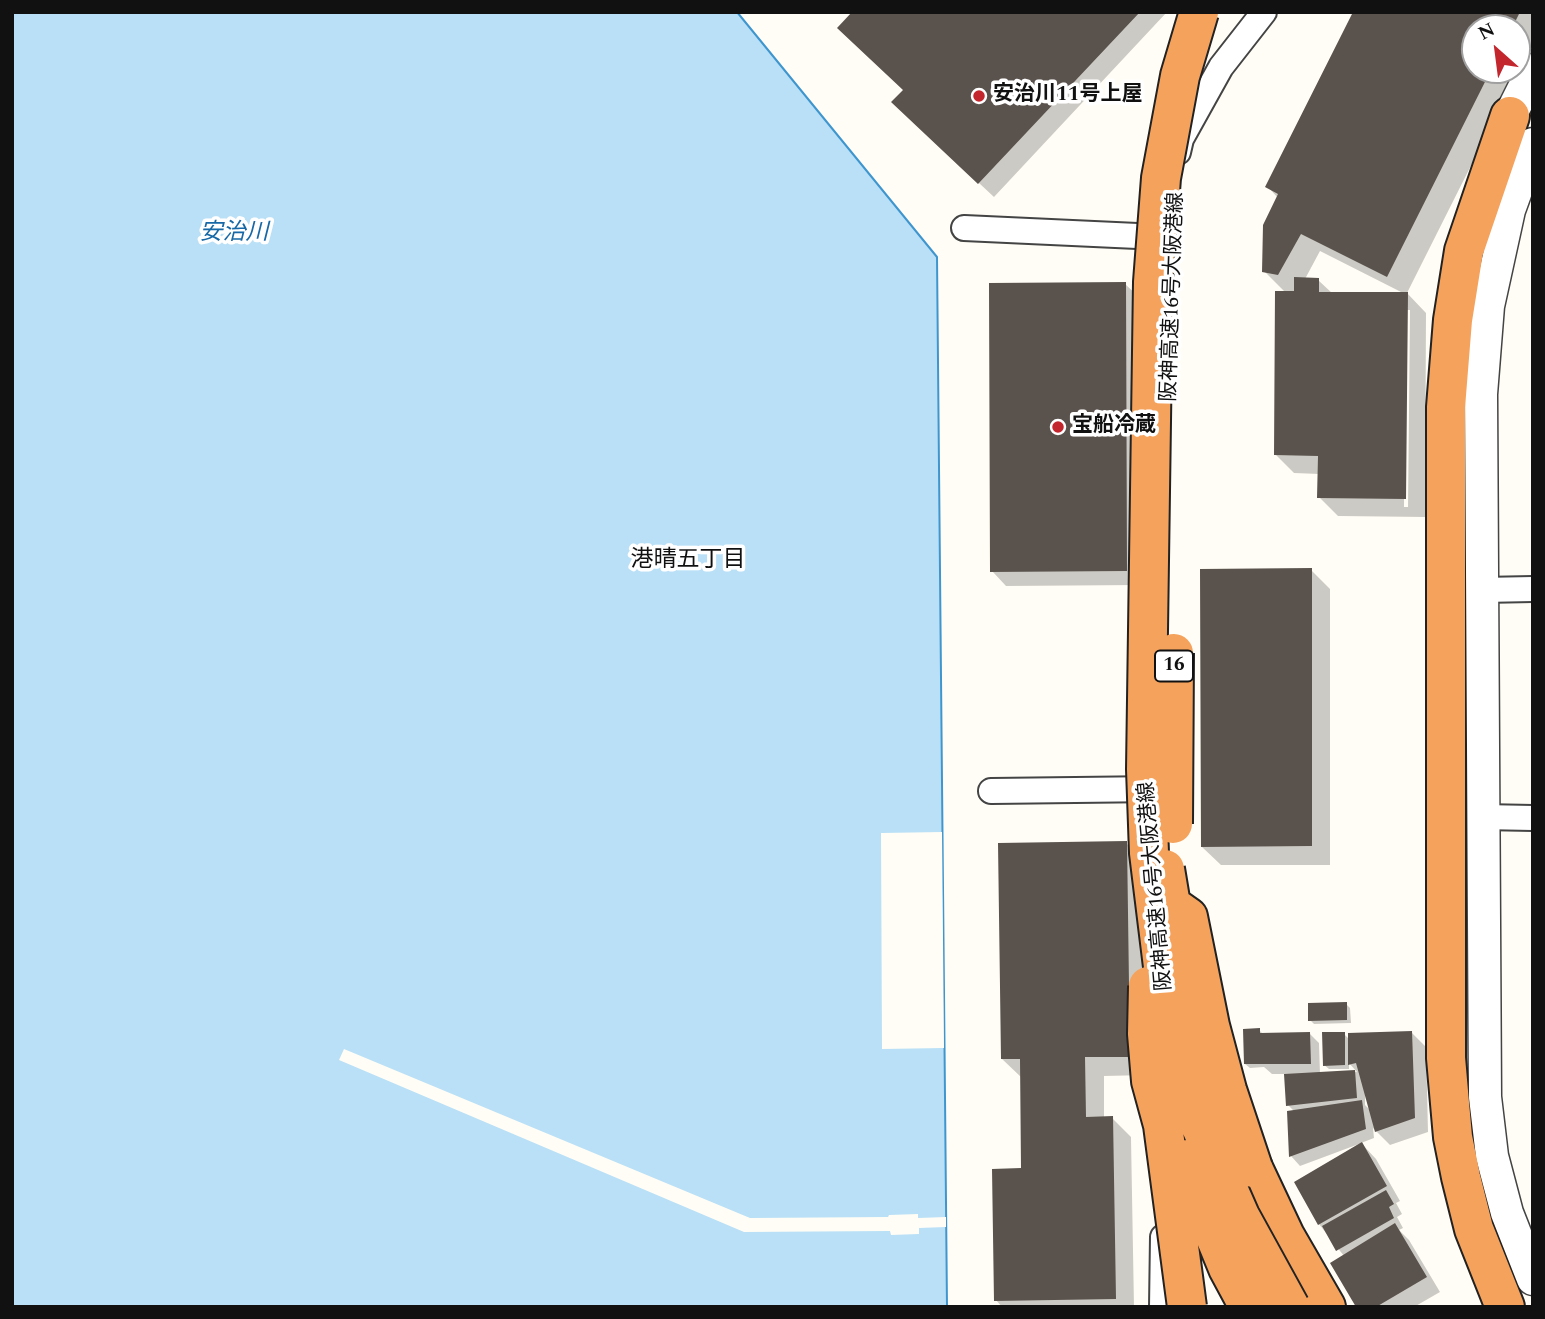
<!DOCTYPE html>
<meta charset="utf-8">
<style>
body{margin:0}
#map{position:relative;width:1545px;height:1319px;overflow:hidden;background:#fffdf5;font-family:Spectral,serif}
canvas{display:block}
.frame{position:absolute;inset:0;border:14px solid #111;pointer-events:none}
.north{position:absolute;left:1461px;top:14px;width:70px;height:70px;box-sizing:border-box;background:#fff;border:2px solid #a0a0a0;border-radius:50%;rotate:332deg;font-size:19px;font-weight:700;line-height:28px;text-align:center;color:#111}
.north::after{content:'';display:block;margin:auto;width:24px;height:32px;background:#c4262e;clip-path:polygon(50% 0,100% 100%,50% 72%,0 100%)}
</style>
<div id="map">
<canvas width="1545" height="1319"></canvas>
<div class="frame"></div>
<div class="north">N</div>
</div>
<script>
const c = document.querySelector('canvas').getContext('2d');
c.lineJoin = 'round';
function fill(path, color) { c.fillStyle = color; c.fill(path, 'evenodd'); }
const shape = rows => new Path2D(rows.map(r => 'M' + r).join(''));
function trace(path, color, width, dash) { c.strokeStyle = color; c.lineWidth = width; c.lineCap = dash ? 'butt' : 'round'; c.setLineDash(dash || []); c.stroke(path); }
function write(font, color, halo, rows, align = 'center') {
  c.font = font + ' Spectral,"Noto Sans JP",serif'; c.lineWidth = 7; c.setLineDash([]); c.textBaseline = 'middle'; c.strokeStyle = halo; c.fillStyle = color; for (const [text, x, y, turn = 0] of rows) {
    c.save(); c.translate(x, y); c.rotate((+turn || 0) * Math.PI / 180); c.textAlign = isNaN(turn) ? turn : align; if (halo) c.strokeText(text, 0, 0); c.fillText(text, 0, 0); c.restore();
  }
}
const water = shape([
 [12,12,737,12,937,257,947,1307,12,1307,12,12]
]);
const pier = shape([
 [942,832,944,1048,882,1049,881,833],
 [344,1049,750,1218,888,1217,889,1215,918,1214,918,1218,946,1217,946,1227,919,1228,919,1234,891,1235,890,1231,744,1232,339,1060]
]);
const shadow = shape([
 [854,12,1167,12,994,197,907,116,905,90],
 [1355,12,1533,12,1533,42,1407,293,1426,313,1425,517,1338,516,1319,497,1319,474,1294,473,1275,454,1286,293,1264,271,1278,198,1268,187],
 [1475,28,1517,28,1517,70,1475,70],
 [1320,251,1405,294,1332,293,1318,280,1305,279],
 [1406,310,1410,310,1408,507,1404,507],
 [1125,284,1140,298,1140,585,1006,586,992,571],
 [1311,570,1330,589,1330,865,1221,865,1202,847],
 [1126,843,1145,862,1148,1075,1104,1076,1104,1118,1112,1118,1131,1137,1134,1307,1002,1307,996,1300,1023,1170,1022,1078,1002,1059],
 [1346,1004,1350,1008,1351,1023,1314,1024,1310,1020],
 [1259,1030,1264,1035,1309,1033,1319,1043,1320,1074,1357,1072,1349,1063,1349,1069,1329,1069,1324,1065,1344,1034,1349,1039,1412,1033,1426,1047,1428,1132,1390,1145,1373,1128,1374,1138,1361,1143,1376,1159,1400,1201,1396,1203,1402,1214,1397,1217,1403,1228,1399,1230,1409,1240,1440,1292,1414,1307,1358,1307,1344,1256,1319,1224,1359,1144,1300,1166,1291,1156,1288,1113,1295,1112,1288,1105,1286,1074,1272,1074,1264,1067,1250,1068,1245,1064],
 [1365,1093,1371,1111,1365,1105]
]);
const building = shape([
 [852,12,1140,12,978,184,891,102,903,90,837,28],
 [1353,12,1520,12,1512,28,1475,28,1475,70,1491,70,1387,277,1301,234,1278,275,1262,272,1263,225,1278,194,1265,187],
 [1294,277,1319,278,1319,292,1408,292,1406,499,1317,498,1318,456,1274,455,1275,291,1294,291],
 [1126,282,1127,571,990,572,989,283],
 [1312,568,1312,846,1201,847,1200,569],
 [1127,841,1130,1057,1085,1057,1086,1117,1113,1116,1116,1299,994,1301,992,1169,1021,1168,1020,1059,1001,1059,998,843],
 [1347,1002,1347,1020,1308,1021,1308,1003],
 [1260,1028,1260,1033,1310,1032,1311,1064,1244,1064,1243,1029],
 [1412,1031,1415,1118,1375,1132,1356,1063,1348,1065,1348,1033],
 [1322,1032,1345,1032,1345,1065,1323,1066],
 [1355,1070,1357,1098,1286,1106,1284,1074],
 [1362,1100,1366,1129,1289,1157,1287,1111],
 [1362,1142,1387,1186,1318,1225,1294,1182],
 [1386,1190,1394,1204,1389,1207,1394,1218,1336,1251,1322,1226],
 [1395,1223,1427,1277,1376,1307,1356,1307,1330,1263]
]);
const minor = shape([
 [1178,152,1181,139,1221,67,1264,12],
 [964,228,1159,237],
 [1482,590,1533,589],
 [991,791,1159,789],
 [1482,817,1533,818],
 [1162,1307,1163,1237]
]);
const tertiary = shape([
 [1510,116,1533,70],
 [1533,144,1509,210,1488,306,1481,394,1485,1097,1492,1156,1507,1213,1533,1279]
]);
const motorway = shape([
 [1253,1168,1285,1236,1326,1307],
 [1505,1307,1474,1229,1461,1177,1453,1137,1446,1058,1446,407,1453,320,1464,251,1510,116]
]);
const motorwayBridge = shape([
 [1199,12,1180,76,1161,178,1153,282,1146,769,1149,853,1166,991,1174,1034,1201,1127,1240,1216,1290,1307],
 [1173,824,1174,653],
 [1165,869,1171,905,1188,917,1210,1026,1227,1090,1253,1168],
 [1148,986,1147,1034,1151,1081,1163,1125,1187,1307],
 [1183,1159,1228,1268,1249,1307]
]);
const markers = [
 [979,96,7,"#c4262e"],
 [1058,427,7,"#c4262e"]
];
const shields = [
 [1174,666,38]
];
const shieldNames = [
 ["16",1174,666]
];
const poiNames = [
 ["安治川11号上屋",993,96],
 ["宝船冷蔵",1072,427]
];
const streetNames = [
 ["阪神高速16号大阪港線",1174,297,-88],
 ["阪神高速16号大阪港線",1157,886,-95]
];
const waterNames = [
 ["安治川",234,234]
];
const neighbourhoodNames = [
 ["港晴五丁目",688,561]
];
fill(water, '#b9e0f7');
trace(water, '#3f96cf', 2);
fill(pier, '#fffdf5');
fill(shadow, '#0003');
fill(building, '#5a524d');
trace(minor, '#444', 28);
trace(tertiary, '#444', 35);
trace(motorway, '#222', 42);
trace(minor, '#fff', 24);
trace(tertiary, '#fff', 32);
trace(motorway, '#f5a25d', 38);
trace(motorwayBridge, '#222', 42, []);
trace(motorwayBridge, '#f5a25d', 38);
for (const [x, y, r, color] of markers) { const dot = new Path2D(); dot.arc(x, y, r, 0, 2 * Math.PI); c.fillStyle = color; c.fill(dot); trace(dot, '#fff', 2.5); }
for (const [x, y, w] of shields) { const box = new Path2D(); box.roundRect(x - w / 2, y - 15.5, w, 31, 5); c.fillStyle = '#fff'; c.fill(box); trace(box, '#111', 2); }
write('bold 19px', '#111', null, shieldNames);
write('bold 21px', '#111', '#fff', poiNames, 'left');
write('21px', '#111', '#fff', streetNames);
write('italic 23px', '#1768a6', '#fff', waterNames);
write('23px', '#111', '#fff', neighbourhoodNames);
</script>
